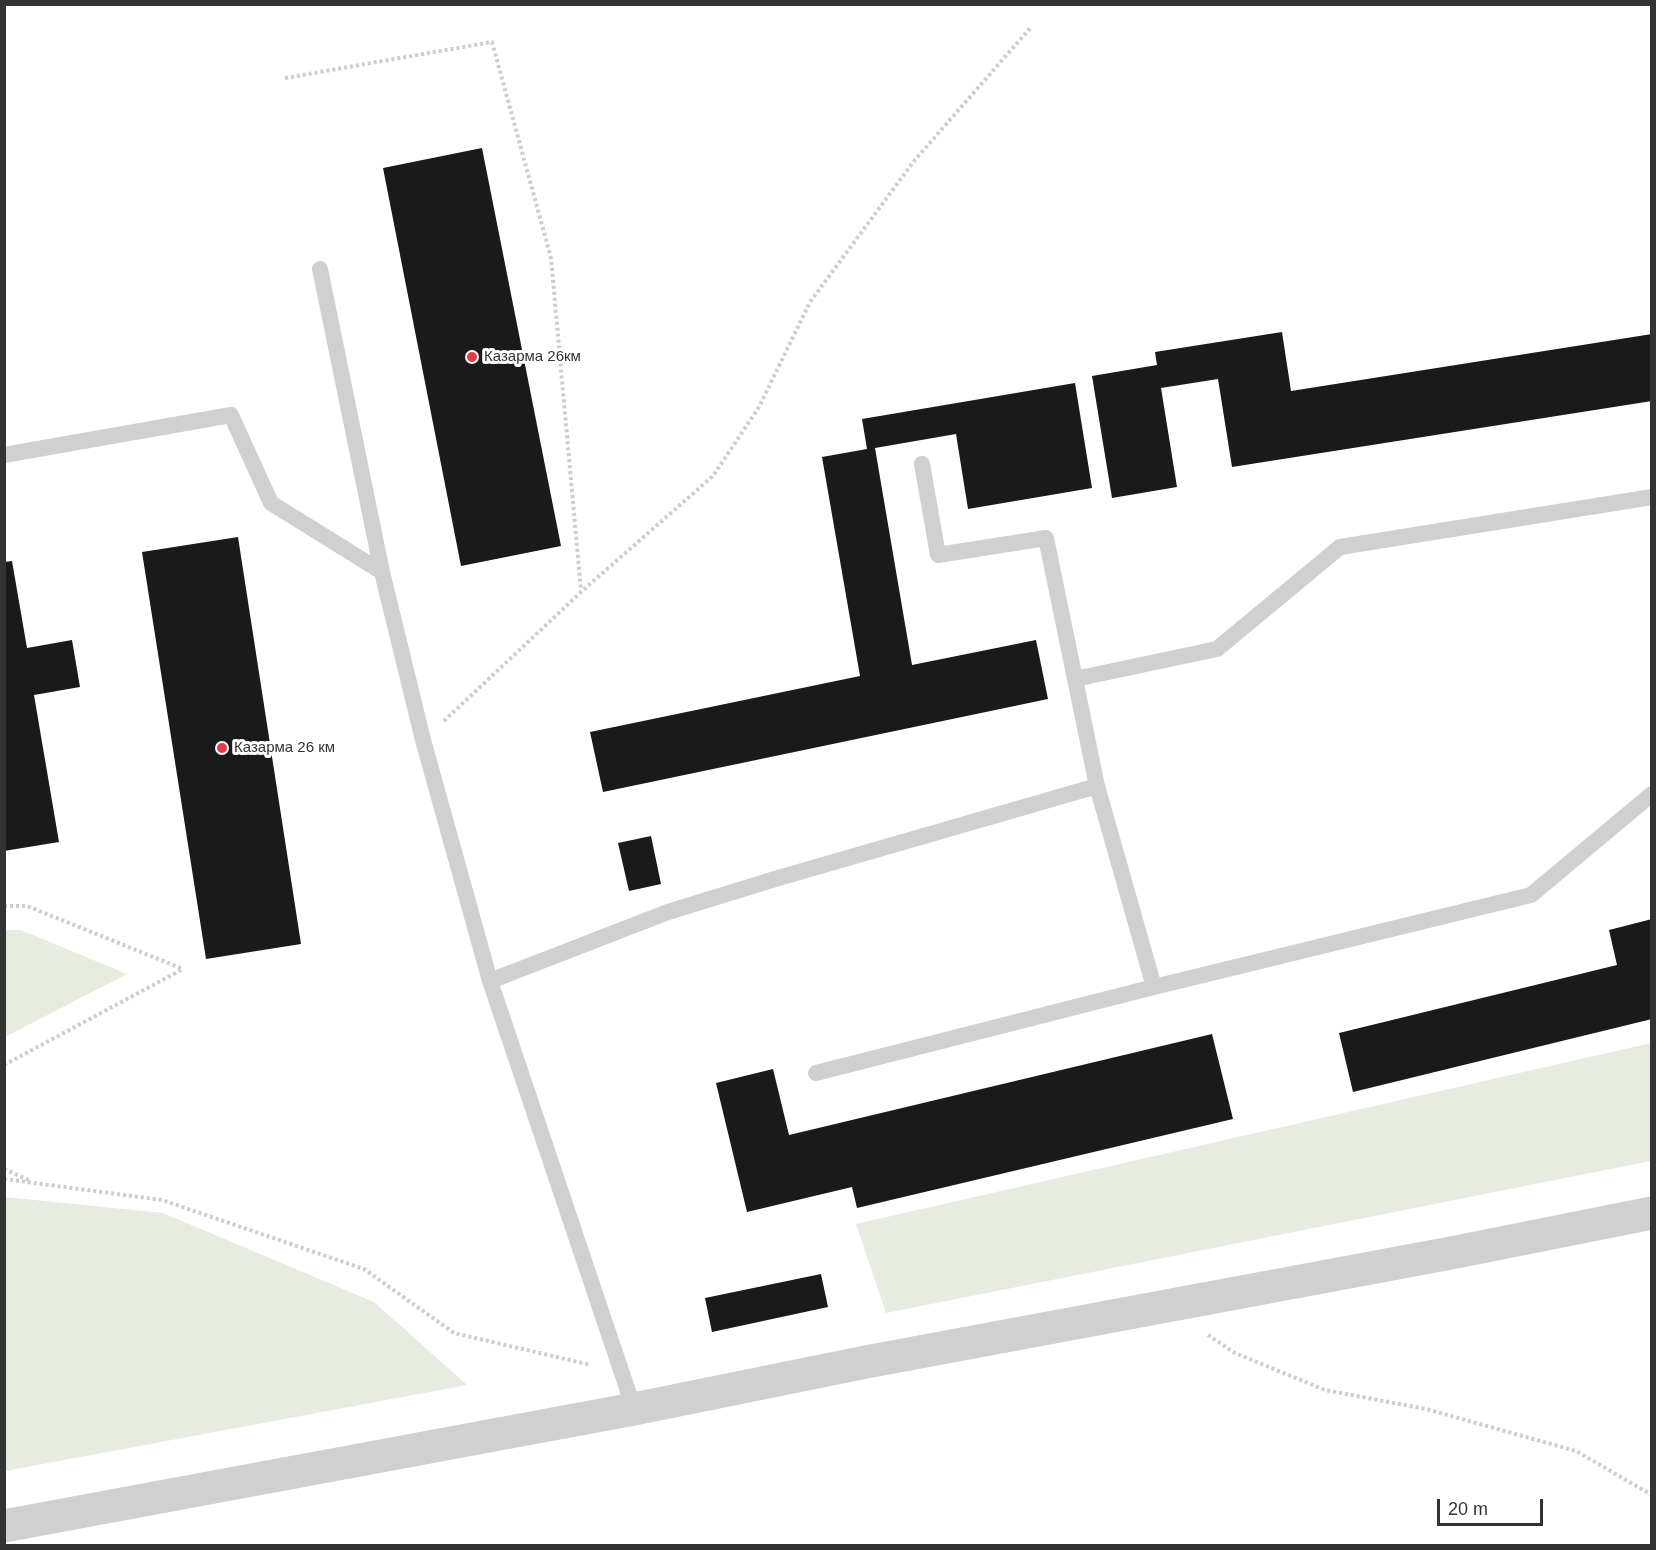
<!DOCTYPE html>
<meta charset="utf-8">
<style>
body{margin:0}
#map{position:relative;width:1656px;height:1550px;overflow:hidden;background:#fff;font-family:Helvetica,sans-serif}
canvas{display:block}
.frame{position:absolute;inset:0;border:6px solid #333;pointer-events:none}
.scale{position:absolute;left:1437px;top:1499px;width:106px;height:27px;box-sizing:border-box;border:3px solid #333;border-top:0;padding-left:8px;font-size:18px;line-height:21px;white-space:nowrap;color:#333;-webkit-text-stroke:4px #fff;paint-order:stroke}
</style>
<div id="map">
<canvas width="1656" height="1550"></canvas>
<div class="frame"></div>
<div class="scale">20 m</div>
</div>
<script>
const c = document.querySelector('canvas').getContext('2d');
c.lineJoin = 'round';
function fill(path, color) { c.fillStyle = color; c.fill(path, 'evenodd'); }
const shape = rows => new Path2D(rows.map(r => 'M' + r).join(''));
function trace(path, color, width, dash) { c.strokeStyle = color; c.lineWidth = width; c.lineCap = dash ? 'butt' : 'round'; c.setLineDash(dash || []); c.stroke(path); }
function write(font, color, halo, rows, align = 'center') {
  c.font = font + ' Helvetica,sans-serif'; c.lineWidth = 6; c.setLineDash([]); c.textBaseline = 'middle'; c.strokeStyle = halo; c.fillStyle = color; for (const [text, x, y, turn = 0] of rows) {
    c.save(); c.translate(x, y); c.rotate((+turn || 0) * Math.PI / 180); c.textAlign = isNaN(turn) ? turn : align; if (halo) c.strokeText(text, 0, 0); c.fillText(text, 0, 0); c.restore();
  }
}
const green = shape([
 [5,930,21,930,127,974,5,1037],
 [1651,1043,1651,1161,886,1313,856,1224],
 [5,1197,163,1213,374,1302,467,1385,5,1471]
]);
const building = shape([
 [482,148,561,546,461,566,383,168],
 [1282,332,1291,391,1652,334,1652,401,1232,467,1218,379,1161,388,1177,487,1112,498,1092,376,1157,365,1155,352],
 [1075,383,1092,488,968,509,956,434,875,448,912,665,1036,640,1048,699,603,792,590,732,860,676,822,457,867,449,862,419],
 [238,537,301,944,206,959,142,552],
 [12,561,27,648,72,640,80,687,34,695,59,842,4,851,4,562],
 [651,836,661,884,629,891,618,843],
 [1652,919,1652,1019,1353,1092,1339,1033,1617,965,1609,930],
 [1212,1034,1233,1119,857,1208,852,1187,747,1212,716,1083,773,1069,789,1135],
 [821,1274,828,1307,712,1332,705,1298]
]);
const path = shape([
 [285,78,492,42,551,258,581,591],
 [444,721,581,592,713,476,759,407,810,302,914,161,1032,26],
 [4,906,27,906,183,969],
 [4,1065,183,969],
 [4,1169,31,1181],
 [4,1179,162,1200,364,1269,454,1333,591,1365],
 [1208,1335,1235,1353,1325,1390,1426,1409,1576,1451,1652,1495]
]);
const service = shape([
 [320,269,382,572],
 [4,455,231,415,271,503,382,572,423,740,490,981,634,1409],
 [922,464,938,555,1046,538,1097,786],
 [1075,679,1217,649,1340,547,1652,497],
 [490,981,668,912,775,879,1097,786,1154,987,1531,895,1652,794],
 [816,1073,1154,987]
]);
const tertiary = shape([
 [4,1526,634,1409,866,1362,1451,1253,1652,1213]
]);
const markers = [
 [472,357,6,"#e63946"],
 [222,748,6,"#e63946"]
];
const poiNames = [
 ["Казарма 26км",484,357],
 ["Казарма 26 км",234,748]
];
fill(green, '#e6ecdf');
fill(building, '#1a1a1a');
trace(path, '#cdcdcd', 4, [3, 3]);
trace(service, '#d0d0d0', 16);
trace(tertiary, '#d0d0d0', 33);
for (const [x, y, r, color] of markers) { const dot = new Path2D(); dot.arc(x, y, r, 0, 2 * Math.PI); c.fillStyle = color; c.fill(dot); trace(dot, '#fff', 2); }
write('15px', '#333', '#fff', poiNames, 'left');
</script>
